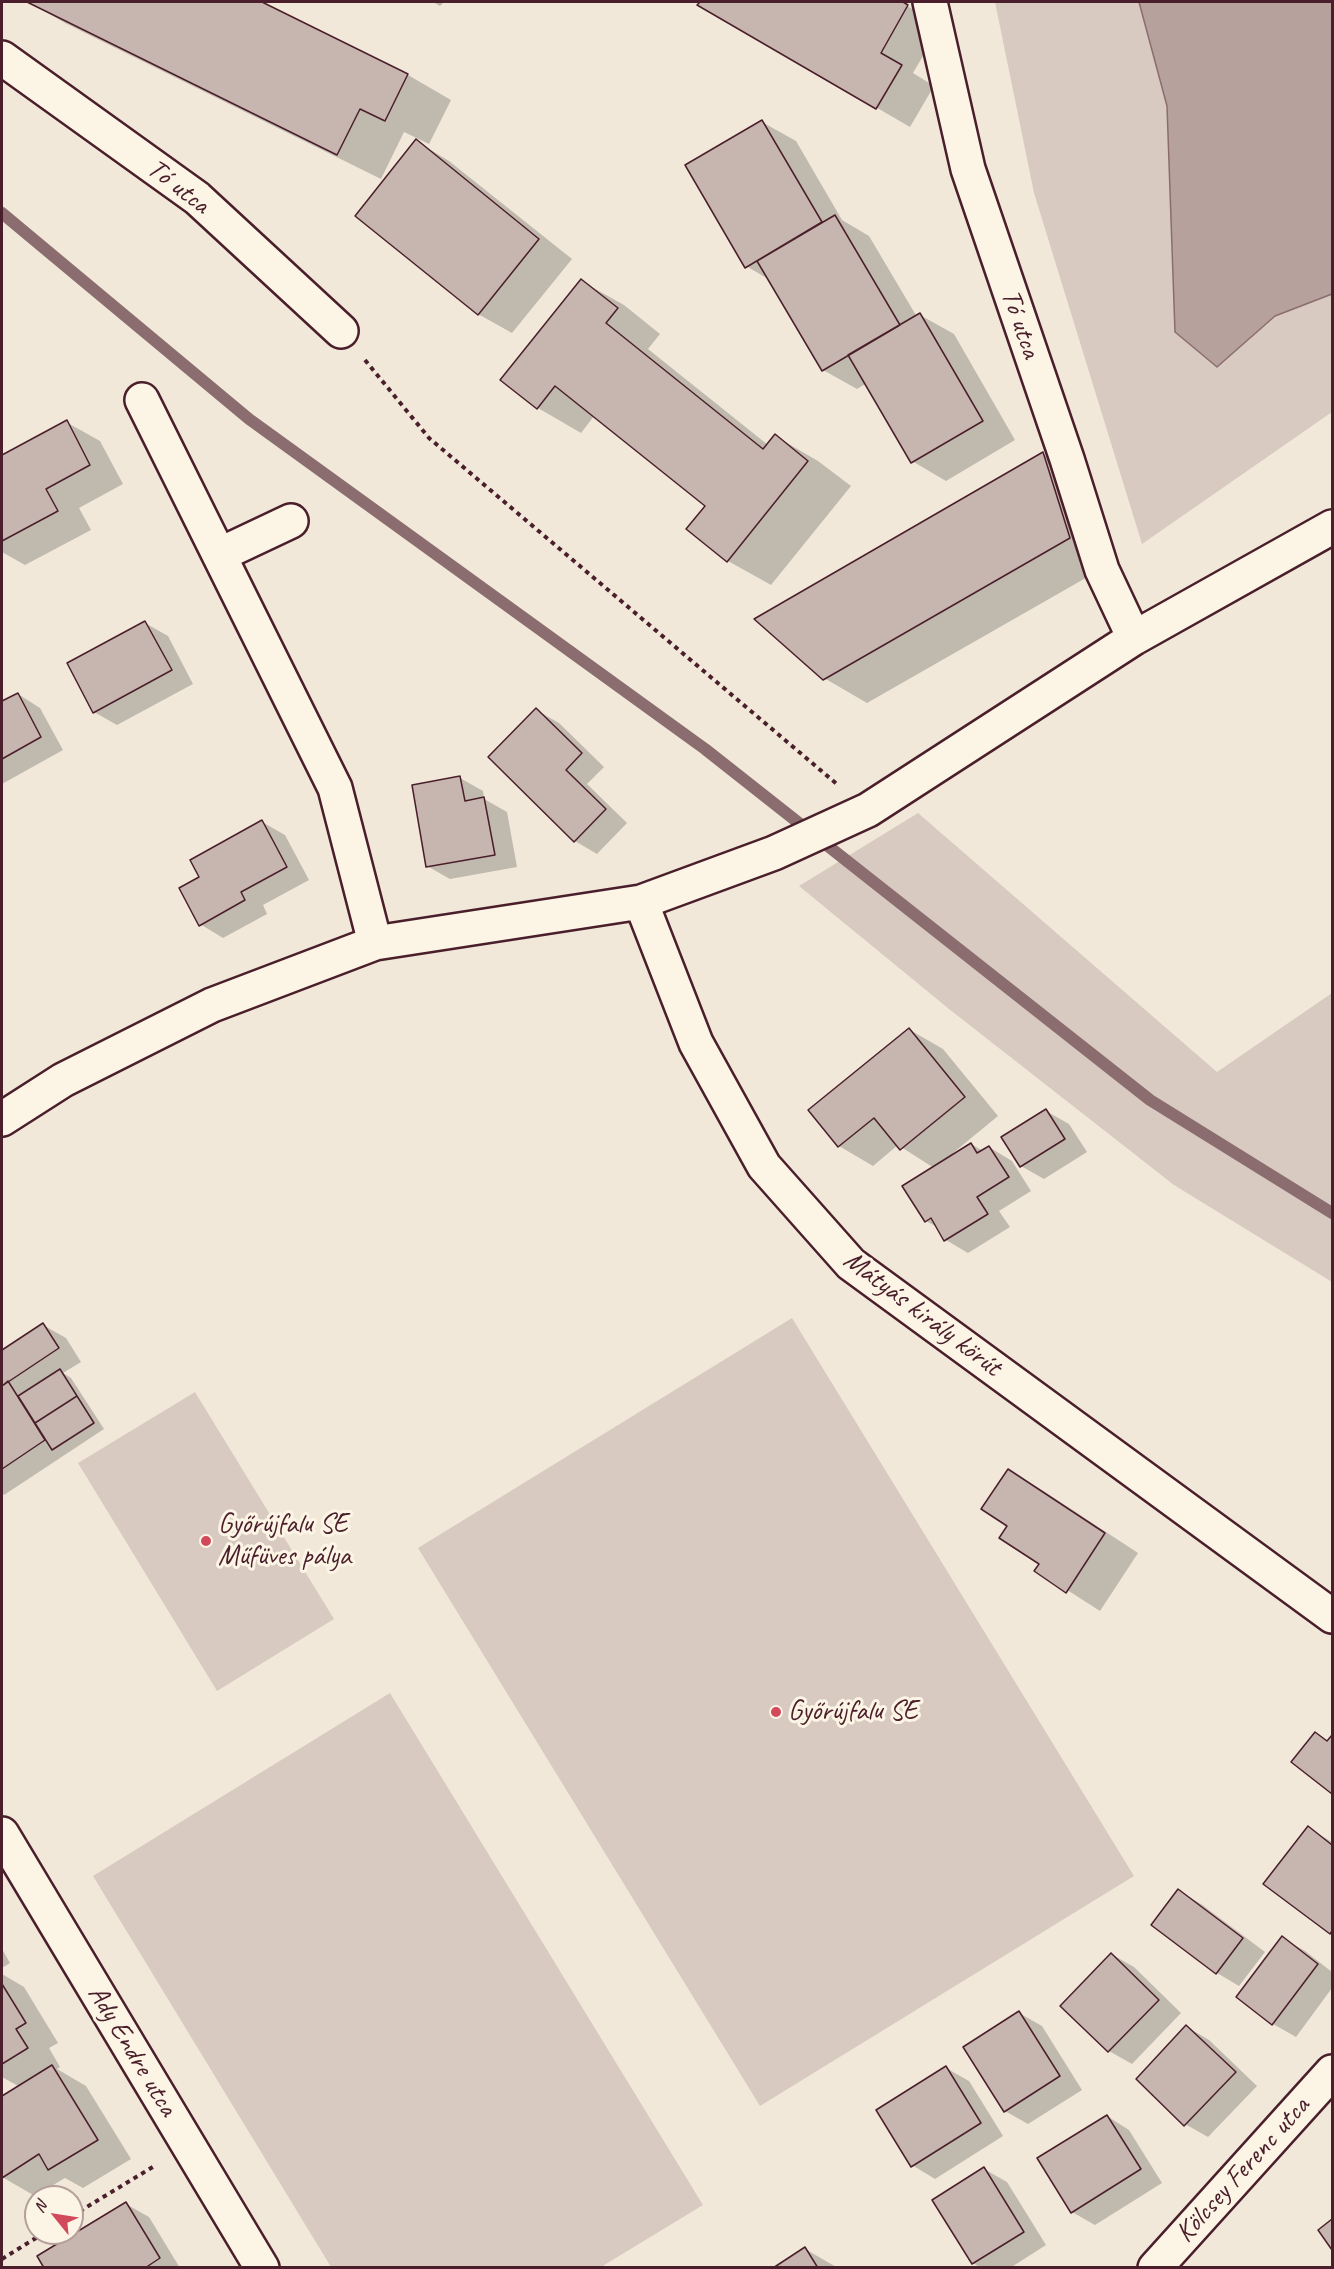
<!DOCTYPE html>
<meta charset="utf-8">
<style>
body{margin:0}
#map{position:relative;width:1334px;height:2269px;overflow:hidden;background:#f1e8da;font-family:Caveat,sans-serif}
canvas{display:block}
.frame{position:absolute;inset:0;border:3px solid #4a1f2b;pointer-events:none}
.north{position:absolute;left:24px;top:2185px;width:60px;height:60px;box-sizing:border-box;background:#fcf5e5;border:2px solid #b59f9b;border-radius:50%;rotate:300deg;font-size:16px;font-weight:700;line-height:24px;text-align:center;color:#4a1f2b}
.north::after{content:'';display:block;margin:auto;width:21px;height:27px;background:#d1495b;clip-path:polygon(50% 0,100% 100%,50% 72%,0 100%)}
</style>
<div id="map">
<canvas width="1334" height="2269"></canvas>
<div class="frame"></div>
<div class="north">N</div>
</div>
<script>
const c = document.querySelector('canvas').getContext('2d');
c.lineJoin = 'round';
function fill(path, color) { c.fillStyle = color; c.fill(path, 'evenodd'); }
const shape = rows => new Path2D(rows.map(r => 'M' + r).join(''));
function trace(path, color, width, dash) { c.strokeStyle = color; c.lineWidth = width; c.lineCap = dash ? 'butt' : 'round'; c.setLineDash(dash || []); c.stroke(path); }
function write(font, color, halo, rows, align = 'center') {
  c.font = font + ' Caveat,sans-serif'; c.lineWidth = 6; c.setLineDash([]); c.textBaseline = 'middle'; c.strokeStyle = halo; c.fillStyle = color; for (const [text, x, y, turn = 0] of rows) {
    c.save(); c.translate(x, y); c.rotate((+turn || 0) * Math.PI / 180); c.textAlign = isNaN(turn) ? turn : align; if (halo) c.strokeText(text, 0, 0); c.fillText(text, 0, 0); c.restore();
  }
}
const green = shape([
 [995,2,1139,2,1167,106,1176,332,1217,366,1275,316,1332,294,1332,412,1142,544,1034,193],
 [918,813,1217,1072,1332,993,1332,1282,1174,1185,949,1009,799,886],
 [792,1318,1134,1876,760,2106,418,1548],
 [195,1392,334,1619,217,1691,78,1463],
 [390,1693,703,2205,601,2267,331,2267,93,1876]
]);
const water = shape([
 [1139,2,1332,2,1332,294,1275,316,1217,367,1175,332,1167,106,1139,2]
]);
const shadow = shape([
 [29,2,259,2,408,75,451,100,429,144,404,132,381,179,65,23],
 [433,2,444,2,440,6],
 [701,2,900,2,941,25,913,73,934,86,910,127,700,5],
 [762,122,796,141,842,220,869,236,917,317,920,315,954,334,1015,440,946,481,912,461,867,383,857,389,823,370,770,280,746,266],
 [416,141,449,161,572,259,512,333,478,314],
 [581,281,624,305,660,334,648,349,768,445,775,436,818,461,851,486,771,585,728,561,707,506,594,416,581,433,538,408],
 [66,422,100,441,123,484,79,508,91,530,25,565,2,552,2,457],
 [1043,454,1086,478,1112,563,867,703,824,678],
 [145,623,168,636,193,684,117,725,94,712],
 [18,694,40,708,63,750,2,784,2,703],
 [536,710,559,723,604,767,587,784,627,823,597,854,575,841],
 [460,778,483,791,484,799,507,812,517,867,450,879,427,866],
 [262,822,285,835,309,880,263,905,267,914,223,938,200,924,201,877],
 [910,1030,943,1049,998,1116,953,1153,954,1155,971,1144,983,1151,989,1147,1012,1161,1031,1191,999,1211,1010,1227,968,1253,946,1240,939,1228,926,1221,934,1168,898,1145,873,1166,839,1146,810,1110],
 [1046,1111,1069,1124,1087,1152,1044,1179,1021,1166],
 [43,1325,66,1338,81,1362,63,1373,71,1378,104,1429,4,1495,2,1493,2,1352],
 [1009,1471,1042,1490,1138,1553,1100,1611,1036,1570,1041,1563,1009,1526],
 [1315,1733,1329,1742,1332,1737,1332,1792,1293,1761],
 [1308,1828,1332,1842,1332,1934,1266,1884],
 [1179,1891,1201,1904,1265,1952,1239,1986,1217,1973],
 [1283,1938,1305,1951,1332,1972,1332,1988,1296,2037,1273,2024],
 [2,1949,10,1963,2,1968],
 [1111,1954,1134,1967,1181,2013,1132,2064,1109,2051,1062,2006],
 [2,1974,24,1987,58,2043,49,2048,60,2067,57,2069,86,2086,131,2159,83,2188,65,2178,35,2196,2,2177,2,2098,20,2087,2,2077],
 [1019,2013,1042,2026,1082,2090,1028,2124,1005,2111],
 [1187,2027,1209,2040,1257,2086,1208,2137,1185,2124],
 [946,2068,969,2081,1003,2136,935,2179,912,2165],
 [1107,2116,1129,2130,1162,2183,1095,2225,1072,2212],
 [984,2169,1007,2182,1046,2245,1010,2268,981,2268,973,2263],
 [126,2204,149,2217,180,2268,45,2268],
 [805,2249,838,2268,775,2268]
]);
const stream = shape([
 [2,213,249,419,705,749,1150,1100,1332,1213]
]);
const building = shape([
 [27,2,262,2,408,74,385,121,360,109,337,155,27,2],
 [700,2,903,2,908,5,881,53,902,65,876,109,697,5,700,2],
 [762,120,822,222,745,268,685,165,762,120],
 [416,139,539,239,478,315,355,216,416,139],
 [835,215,900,325,822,371,757,261,835,215],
 [581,279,618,308,606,323,763,449,775,434,808,461,727,562,686,529,705,506,555,386,537,409,500,380,581,279],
 [920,313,983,421,911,463,848,355,920,313],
 [67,420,90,465,46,489,58,511,2,541,2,455,67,420],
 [1043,452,1070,538,823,680,754,619,1043,452],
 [145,621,172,670,93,713,67,663,145,621],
 [18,693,41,737,2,759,2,701,18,693],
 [536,708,582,753,566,770,606,809,574,842,488,757,536,708],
 [460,776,465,801,484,797,495,855,426,867,412,785,460,776],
 [262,820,287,867,241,892,245,900,199,926,179,888,199,877,190,860,262,820],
 [909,1028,965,1097,900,1150,874,1118,838,1147,808,1110,909,1028],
 [1046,1109,1065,1139,1020,1167,1001,1137,1046,1109],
 [971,1143,977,1153,989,1146,1009,1177,977,1197,988,1214,944,1241,931,1218,925,1222,902,1186,971,1143],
 [43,1323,59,1348,2,1386,2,1350,43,1323],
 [60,1369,77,1396,35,1423,18,1396,60,1369],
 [8,1381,45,1440,2,1469,2,1386,8,1381],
 [77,1396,94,1423,52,1450,35,1423,77,1396],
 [1008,1469,1105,1533,1066,1593,1034,1571,1039,1564,999,1538,1007,1526,981,1509,1008,1469],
 [1315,1732,1327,1741,1332,1735,1332,1794,1291,1762,1315,1732],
 [1308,1826,1332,1845,1332,1931,1330,1934,1263,1884,1308,1826],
 [1178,1889,1243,1938,1216,1974,1151,1925,1178,1889],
 [1282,1936,1318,1964,1272,2025,1236,1997,1282,1936],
 [1111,1953,1159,2000,1108,2052,1060,2006,1111,1953],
 [2,1984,26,2023,16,2029,28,2048,2,2064,2,1984],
 [1019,2011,1060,2076,1004,2112,963,2047,1019,2011],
 [1186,2025,1236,2072,1184,2126,1136,2079,1186,2025],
 [52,2065,98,2140,48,2170,39,2154,2,2178,2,2096,52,2065],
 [946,2066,981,2123,911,2167,876,2110,946,2066],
 [1107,2115,1141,2169,1071,2213,1037,2158,1107,2115],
 [984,2167,1024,2232,972,2264,932,2200,984,2167],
 [126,2202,160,2258,145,2268,44,2268,37,2256,126,2202],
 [1332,2219,1332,2250,1318,2230,1332,2219],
 [805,2247,818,2268,773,2268,805,2247]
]);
const path = shape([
 [365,360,429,438,838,785],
 [72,2216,156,2165],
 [2,2259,44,2233]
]);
const minor = shape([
 [930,2,968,169,1067,459,1102,570,1134,638],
 [2,58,197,198,341,331],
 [142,400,335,788,375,943],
 [219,555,291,521],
 [641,902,696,1043,764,1166,851,1264,1332,1616],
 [2,1119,63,1080,212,1005,375,943,641,902,774,853,868,810,1134,638,1332,527],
 [2,1834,262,2268],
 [1155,2268,1332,2072]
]);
const markers = [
 [206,1541,6,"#d1495b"],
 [776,1712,6,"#d1495b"]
];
const streetNames = [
 ["Tó utca",178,187,38],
 ["Tó utca",1020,324,71],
 ["Mátyás király körút",922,1314,37],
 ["Ady Endre utca",132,2051,59],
 ["Kölcsey Ferenc utca",1243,2170,-48]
];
const poiNames = [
 ["Győrújfalu SE",218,1525],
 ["Műfüves pálya",218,1557],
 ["Győrújfalu SE",788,1712]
];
fill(green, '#d8cac0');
fill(water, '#b6a19c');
trace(water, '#8b6d6f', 1.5);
fill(shadow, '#0003');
trace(stream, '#8b6d6f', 12);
fill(building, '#c7b6af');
trace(building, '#4a1f2b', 1.5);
trace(minor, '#4a1f2b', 38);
trace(path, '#4a1f2b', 4, [4.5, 4.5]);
trace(minor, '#fcf5e5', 33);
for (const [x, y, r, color] of markers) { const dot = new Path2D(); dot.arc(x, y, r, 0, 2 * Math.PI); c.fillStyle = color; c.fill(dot); trace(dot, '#fcf5e5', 2); }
write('28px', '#4a1f2b', '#fcf5e5', streetNames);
write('28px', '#4a1f2b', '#fcf5e5', poiNames, 'left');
</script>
